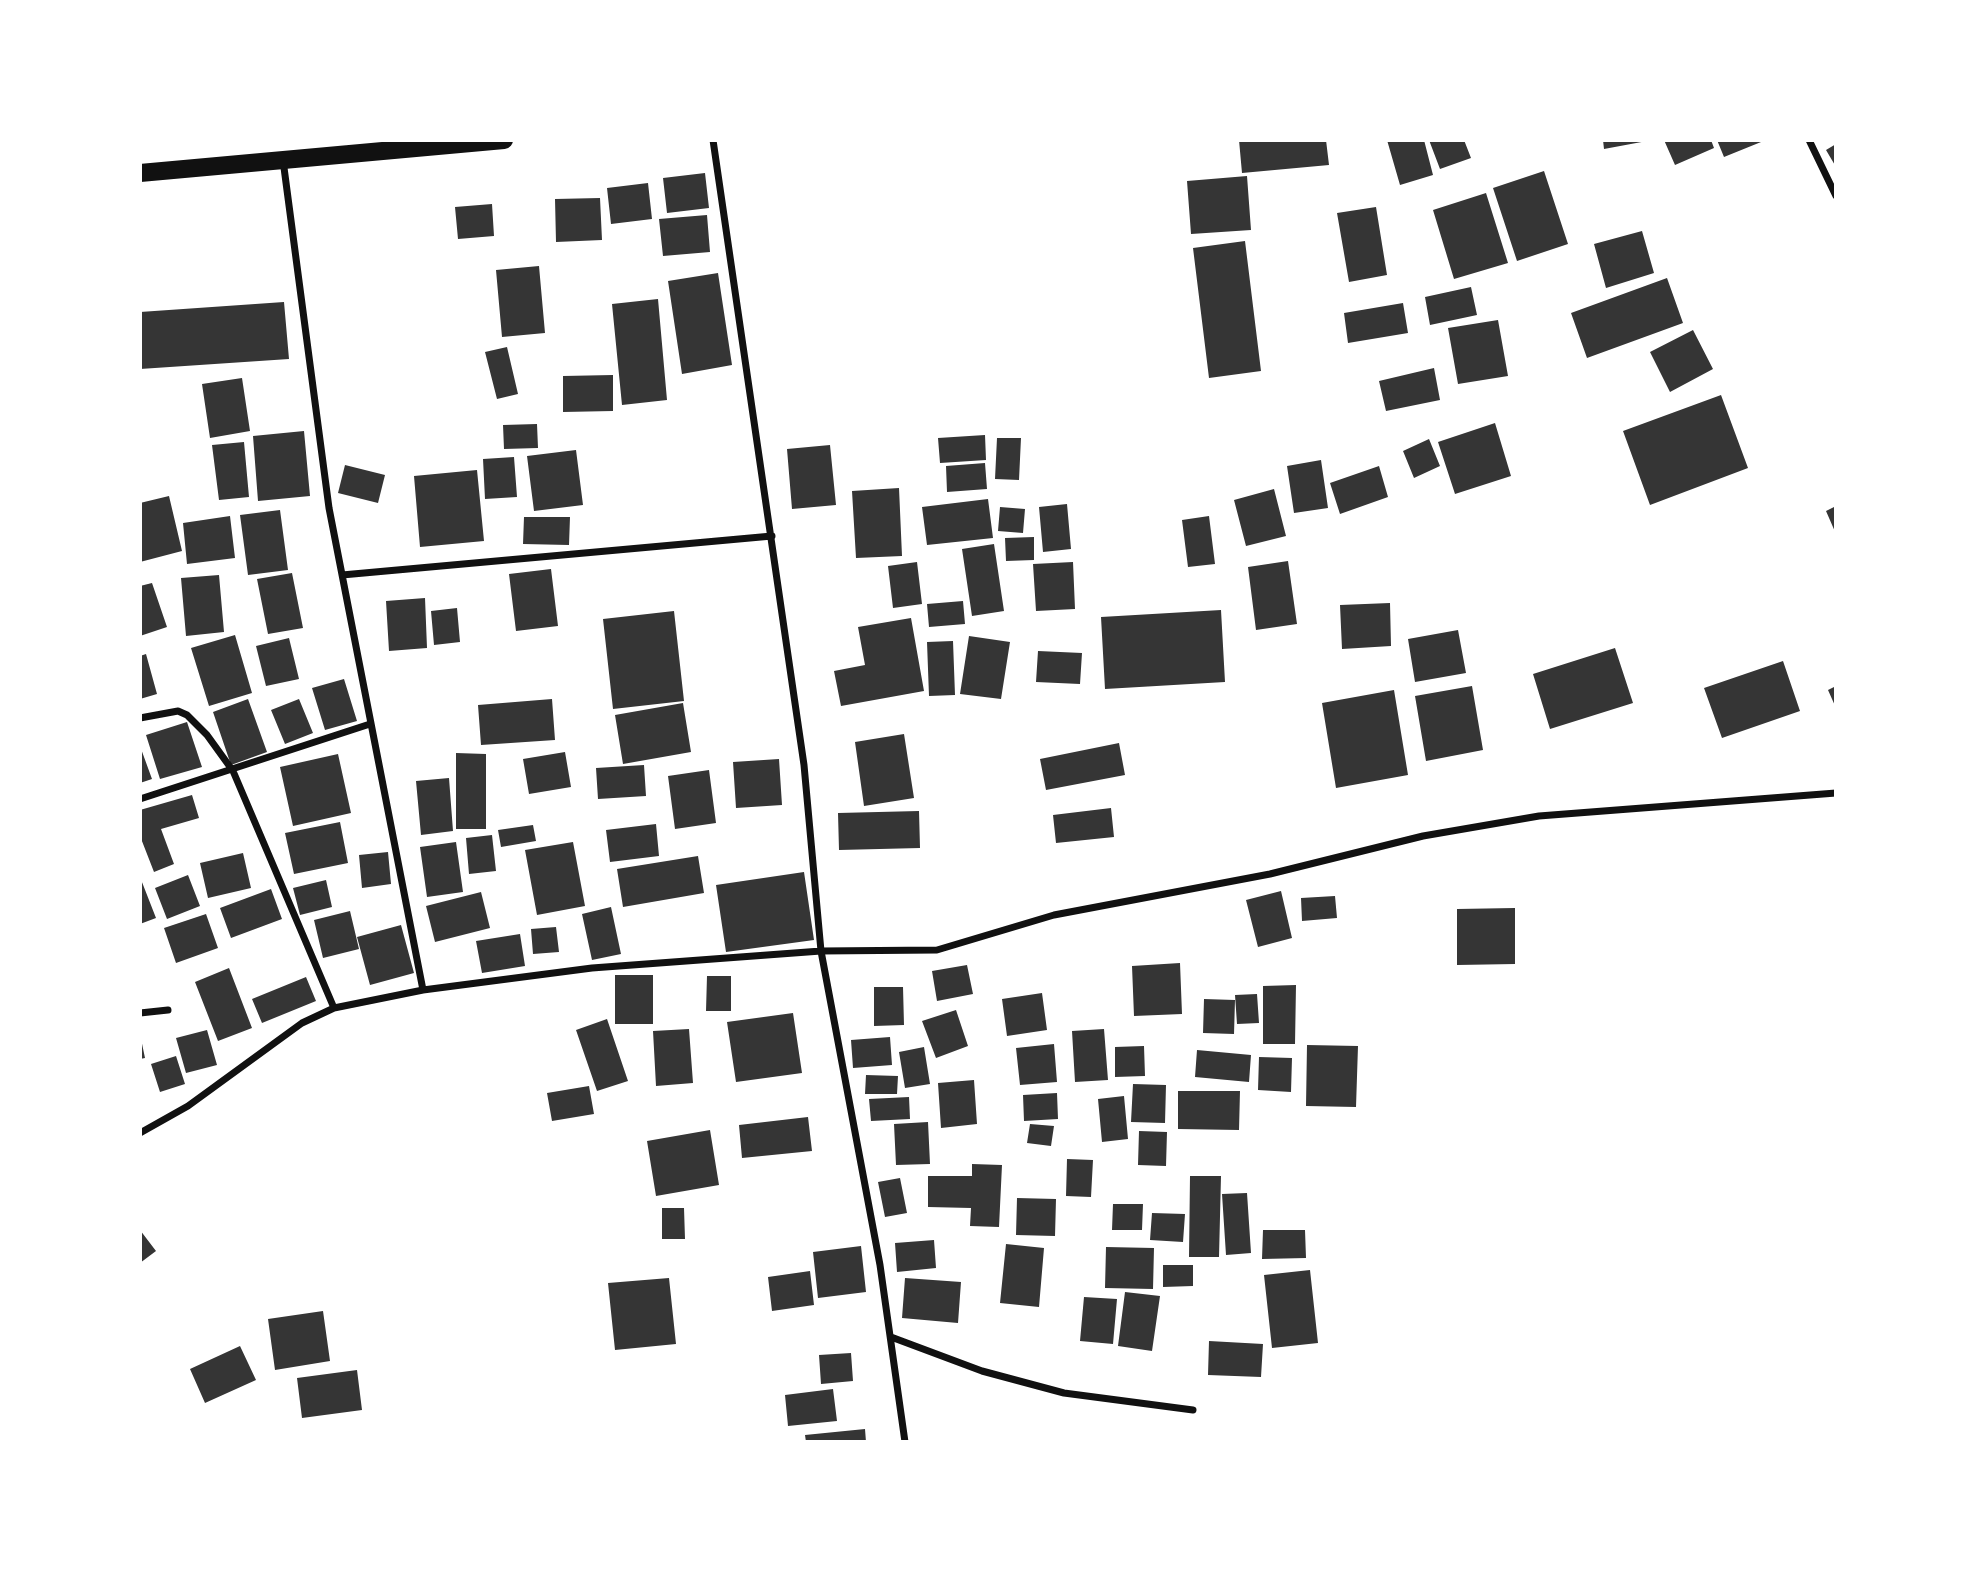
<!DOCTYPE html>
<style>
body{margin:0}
#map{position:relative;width:1976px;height:1582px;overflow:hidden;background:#fff;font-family:"PT Sans",sans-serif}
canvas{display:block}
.frame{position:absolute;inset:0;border:142px solid #fff;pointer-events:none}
</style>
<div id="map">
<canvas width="1976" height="1582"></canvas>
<div class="frame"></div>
</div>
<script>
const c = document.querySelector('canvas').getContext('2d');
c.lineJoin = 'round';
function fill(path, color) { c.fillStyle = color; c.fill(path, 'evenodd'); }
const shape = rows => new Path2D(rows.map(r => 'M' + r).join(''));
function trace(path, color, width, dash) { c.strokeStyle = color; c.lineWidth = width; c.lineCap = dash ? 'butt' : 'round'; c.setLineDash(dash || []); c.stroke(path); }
const building = shape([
 [1239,140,1326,140,1329,165,1242,173],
 [1387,140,1424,140,1433,175,1400,185],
 [1429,140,1464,140,1471,158,1440,169],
 [1603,140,1646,140,1647,141,1604,149],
 [1664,140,1711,140,1714,148,1675,165],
 [1717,140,1766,140,1724,157],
 [1836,144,1836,167,1826,150],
 [1544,171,1568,244,1517,261,1493,188],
 [705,173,709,208,667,213,663,178],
 [1247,176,1251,230,1191,234,1187,181],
 [648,183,652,219,611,224,607,188],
 [1486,193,1508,263,1454,279,1433,210],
 [600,198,602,240,556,242,555,199],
 [492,204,494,236,458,239,455,207],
 [1376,207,1387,275,1349,282,1337,213],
 [707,215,710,252,663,256,659,219],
 [1642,231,1654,273,1606,288,1594,244],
 [1245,241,1261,371,1209,378,1193,248],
 [539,266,545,333,502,337,496,270],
 [718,273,732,365,682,374,668,281],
 [1667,278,1683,323,1587,358,1571,313],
 [1471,287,1477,315,1430,325,1425,297],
 [658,299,667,400,622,405,612,304],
 [284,302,289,359,140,369,140,312],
 [1403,303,1408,333,1348,343,1344,313],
 [1498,320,1508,376,1458,384,1448,328],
 [1693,330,1713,369,1670,392,1650,352],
 [507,347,518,394,497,399,485,352],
 [1434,368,1440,400,1386,411,1379,381],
 [613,375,613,411,563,412,563,376],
 [242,378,250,431,210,438,202,384],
 [1721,395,1748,468,1650,505,1623,431],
 [1495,423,1511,476,1455,494,1438,442],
 [537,424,538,448,504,449,503,425],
 [304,431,310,496,258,501,253,436],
 [985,435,986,460,940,463,938,438],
 [997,438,1021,438,1019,480,995,479],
 [1429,439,1440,466,1414,478,1403,451],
 [244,442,249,497,219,500,212,445],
 [830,445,836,505,792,509,787,449],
 [576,450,583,505,534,511,527,456],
 [514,457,517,497,485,499,483,459],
 [1321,460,1328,508,1294,513,1287,466],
 [985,463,987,489,947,492,946,466],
 [345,465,385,475,378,503,338,493],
 [1379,466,1388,497,1340,514,1330,483],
 [477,470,484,541,420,547,414,476],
 [899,488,902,556,856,558,852,491],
 [1274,489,1286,536,1246,546,1234,500],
 [169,496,182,551,140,562,140,503],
 [988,499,993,538,927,545,922,507],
 [1067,504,1071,549,1043,552,1039,507],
 [1836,506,1836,534,1826,511],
 [1000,507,1025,509,1023,533,998,531],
 [280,510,288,570,248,575,240,515],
 [230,516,235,558,187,564,183,523],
 [1209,516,1215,564,1188,567,1182,520],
 [524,517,570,517,569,545,523,544],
 [1034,537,1034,560,1006,561,1005,538],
 [994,544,1004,611,972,616,962,549],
 [1288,561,1297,624,1256,630,1248,567],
 [917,562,922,604,893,608,888,566],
 [1073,562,1075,609,1036,611,1033,564],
 [551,569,558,626,516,631,509,574],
 [292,573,303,628,268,634,257,579],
 [219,575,224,632,186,636,181,578],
 [152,583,167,627,140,636,140,586],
 [425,598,427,648,389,651,386,601],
 [963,601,965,624,929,627,927,604],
 [1390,603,1391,646,1342,649,1340,605],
 [457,608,460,642,434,645,431,611],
 [1221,610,1225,682,1105,689,1101,617],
 [674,611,684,701,613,709,603,619],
 [911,618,924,691,841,706,834,671,865,665,858,627],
 [1458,630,1466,673,1415,682,1408,639],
 [235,635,252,693,209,706,191,648],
 [969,636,1010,642,1001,699,960,694],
 [289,638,299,679,266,686,256,646],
 [953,641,955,695,929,696,927,642],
 [1615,648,1633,703,1550,729,1533,674],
 [1038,651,1082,653,1080,684,1036,682],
 [146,654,157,694,140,699,140,656],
 [1783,661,1800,711,1722,738,1704,688],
 [344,679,357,721,325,730,312,688],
 [1472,686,1483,750,1426,761,1415,696],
 [1836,686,1836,708,1828,690],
 [1394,690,1408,775,1336,788,1322,703],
 [248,699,267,752,231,765,213,712],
 [299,699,313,733,285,744,271,710],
 [552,699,555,740,481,745,478,705],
 [683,703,691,752,623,764,615,715],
 [187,722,202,767,160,779,146,735],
 [904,734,914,798,864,806,855,742],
 [1119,743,1125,775,1046,790,1040,759],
 [140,746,152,779,140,783],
 [565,752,571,787,529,794,523,759],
 [456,753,486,754,486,829,456,829],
 [338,754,351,813,293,826,280,767],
 [779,759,782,805,736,808,733,762],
 [644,765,646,796,598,799,596,768],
 [709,770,716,823,675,829,668,776],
 [449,778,453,831,421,835,416,781],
 [192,795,199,818,161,829,174,864,154,872,140,836,140,810],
 [1111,808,1114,837,1056,843,1053,815],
 [919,811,920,848,839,850,838,813],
 [340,822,348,863,294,874,285,833],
 [656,824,659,856,610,862,606,830],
 [533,825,536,841,501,847,498,830],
 [492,835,496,871,469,874,466,838],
 [456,842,463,892,427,897,420,847],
 [573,842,585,906,537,915,525,850],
 [388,852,391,884,362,888,359,855],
 [243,853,251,888,208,898,200,863],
 [698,856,704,893,623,907,617,869],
 [804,872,814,940,726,952,716,885],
 [188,875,200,906,167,919,155,888],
 [140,877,156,918,140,924],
 [326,880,332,907,300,915,293,888],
 [271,889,282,919,231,938,220,908],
 [1281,891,1292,938,1258,947,1246,900],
 [481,892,490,928,435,942,426,906],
 [1335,896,1337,918,1302,921,1301,898],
 [611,907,621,954,592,960,582,914],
 [1515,908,1515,964,1457,965,1457,909],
 [350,911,359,949,323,958,314,920],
 [206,914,218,948,176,963,164,928],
 [401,925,414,973,370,985,357,937],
 [556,927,559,952,533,954,531,929],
 [520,934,525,966,482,973,476,941],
 [1180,963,1182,1014,1134,1016,1132,966],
 [967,965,973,994,937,1001,932,971],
 [229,968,252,1028,218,1041,195,982],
 [615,975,653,975,653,1024,615,1024],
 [707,976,731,976,731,1011,706,1011],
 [306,977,316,1001,262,1023,252,999],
 [1296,985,1295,1044,1263,1044,1263,986],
 [874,987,903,987,904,1025,874,1026],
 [1042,993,1047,1030,1007,1036,1002,999],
 [1257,994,1259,1023,1237,1024,1235,995],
 [1204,999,1235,1000,1234,1034,1203,1033],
 [956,1010,968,1046,936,1058,922,1021],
 [793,1013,802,1073,736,1082,727,1022],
 [607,1019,628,1081,597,1091,576,1030],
 [689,1029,693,1083,656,1086,653,1031],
 [1104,1029,1108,1080,1075,1082,1072,1031],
 [207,1030,217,1065,186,1073,176,1038],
 [140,1034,145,1058,140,1059],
 [890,1037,892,1065,853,1068,851,1040],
 [1054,1044,1057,1082,1020,1085,1016,1048],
 [1307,1045,1358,1046,1356,1107,1306,1106],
 [1144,1046,1145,1076,1115,1077,1115,1047],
 [924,1047,930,1084,905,1088,899,1052],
 [1197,1050,1251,1055,1249,1082,1195,1077],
 [176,1056,185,1084,160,1092,151,1064],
 [1259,1057,1292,1058,1291,1092,1258,1090],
 [866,1075,898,1076,897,1094,865,1094],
 [974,1080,977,1124,941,1128,938,1083],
 [1133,1084,1166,1085,1165,1123,1131,1122],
 [589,1086,594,1114,552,1121,547,1093],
 [1178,1091,1240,1091,1239,1130,1178,1129],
 [1057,1093,1058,1119,1024,1121,1023,1095],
 [1124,1096,1128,1139,1102,1142,1098,1099],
 [909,1097,910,1119,871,1121,869,1099],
 [808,1117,812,1151,742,1158,739,1125],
 [928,1122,930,1164,896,1165,894,1124],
 [1030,1124,1054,1126,1051,1146,1027,1143],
 [710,1130,719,1185,656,1196,647,1141],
 [1139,1131,1167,1132,1166,1166,1138,1165],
 [1067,1159,1093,1160,1091,1197,1066,1196],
 [972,1164,1002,1165,999,1227,970,1226,971,1208,928,1207,928,1176,972,1176],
 [1190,1176,1221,1176,1219,1257,1189,1257],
 [900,1178,907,1213,885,1217,878,1182],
 [1247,1193,1251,1253,1226,1255,1222,1194],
 [1017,1198,1056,1199,1055,1236,1016,1235],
 [1113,1204,1143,1204,1142,1230,1112,1230],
 [662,1208,684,1208,685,1239,662,1239],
 [1152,1213,1185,1214,1183,1242,1150,1240],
 [140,1230,156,1251,140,1263],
 [1263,1230,1305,1230,1306,1258,1262,1259],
 [934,1240,936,1268,897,1272,895,1243],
 [1006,1244,1044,1248,1039,1307,1000,1303],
 [861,1246,866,1292,818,1298,813,1252],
 [1106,1247,1154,1248,1153,1289,1105,1288],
 [1163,1265,1193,1265,1193,1286,1163,1287],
 [1310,1270,1318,1343,1272,1348,1264,1275],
 [810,1271,814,1305,772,1311,768,1277],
 [669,1278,676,1344,615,1350,608,1283],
 [905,1278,961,1282,958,1323,902,1318],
 [1125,1292,1160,1296,1152,1351,1118,1346],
 [1084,1297,1117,1299,1113,1344,1080,1341],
 [323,1311,330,1361,275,1370,268,1319],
 [1209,1341,1263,1344,1261,1377,1208,1375],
 [240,1346,256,1380,205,1403,190,1369],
 [851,1353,853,1381,821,1384,819,1355],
 [357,1370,362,1410,302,1418,297,1378],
 [833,1389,837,1421,788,1426,785,1395],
 [865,1429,866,1442,806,1442,805,1435]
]);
const minor = shape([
 [713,140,804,765,821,951,880,1265,905,1442],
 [1809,140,1836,196],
 [283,160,329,508,423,990],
 [342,575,772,536],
 [140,718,178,711,187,715,207,735,233,771,334,1008],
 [140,799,370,724],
 [140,1013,168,1010],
 [140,1133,188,1106,302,1023,334,1008,423,990,592,968,821,951,937,950,1054,915,1270,874,1423,836,1539,816,1836,793],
 [891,1337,982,1371,1064,1393,1193,1410]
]);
const primary = shape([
 [140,173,504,140]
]);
fill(building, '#353535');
trace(minor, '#111', 7);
trace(primary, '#111', 18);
</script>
